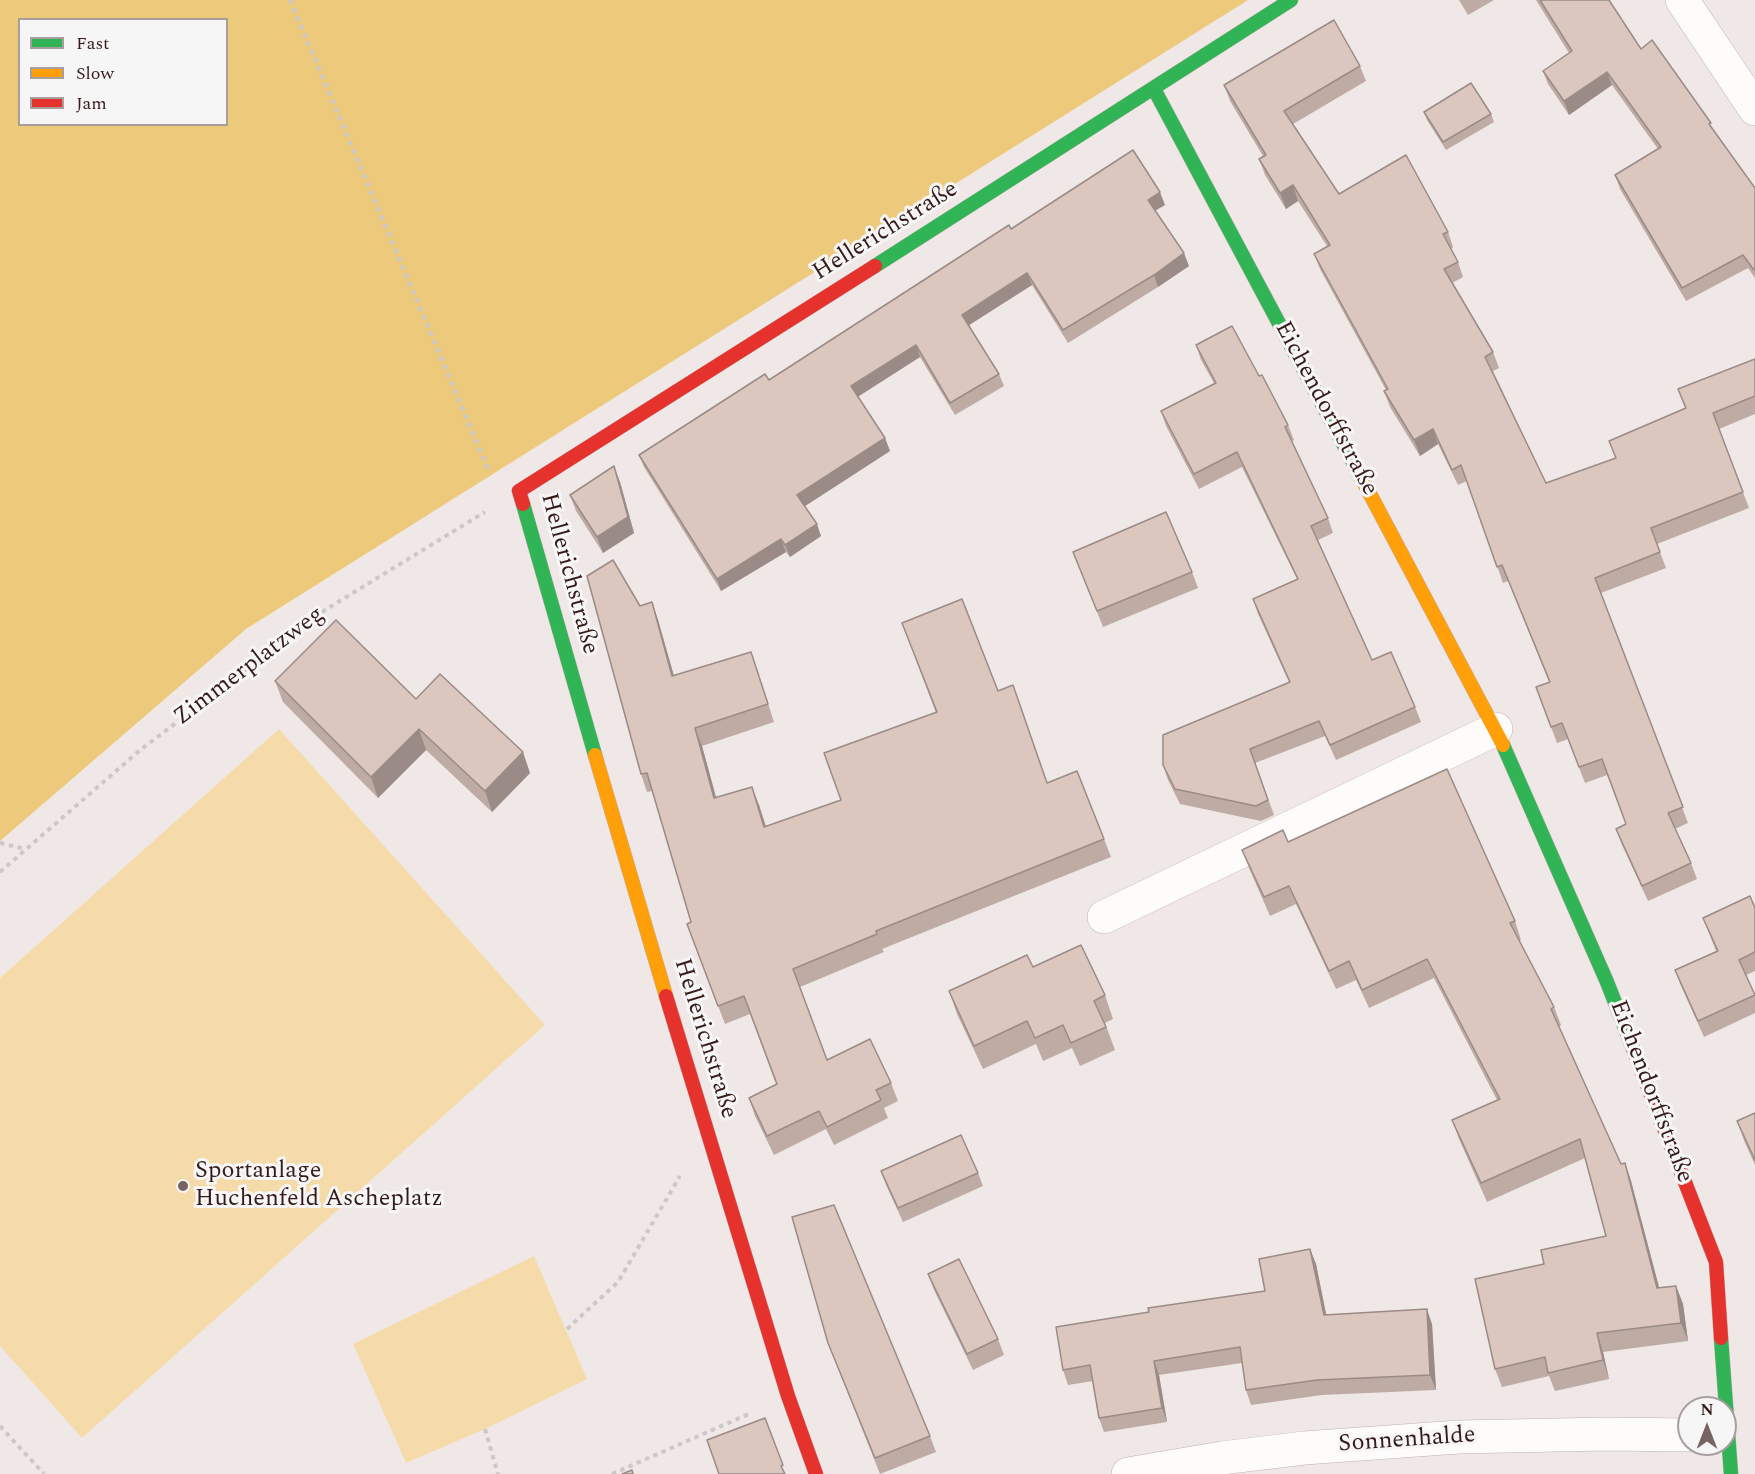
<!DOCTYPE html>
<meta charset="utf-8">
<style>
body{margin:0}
#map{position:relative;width:1755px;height:1474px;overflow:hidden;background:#f0e8e7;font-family:Spectral,serif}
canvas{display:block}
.legend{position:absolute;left:18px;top:18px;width:210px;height:108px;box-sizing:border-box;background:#f6f6f6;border:2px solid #a99e9e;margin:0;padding:8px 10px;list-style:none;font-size:18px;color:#361b19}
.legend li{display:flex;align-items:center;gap:12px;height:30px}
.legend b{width:30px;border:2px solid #a99e9e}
.north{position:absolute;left:1677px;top:1396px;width:60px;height:60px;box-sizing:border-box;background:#f6f6f6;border:2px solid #a99e9e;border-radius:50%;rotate:0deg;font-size:16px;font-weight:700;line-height:24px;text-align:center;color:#361b19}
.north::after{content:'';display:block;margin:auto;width:21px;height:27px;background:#776361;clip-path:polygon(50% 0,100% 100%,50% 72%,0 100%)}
</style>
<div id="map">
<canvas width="1755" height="1474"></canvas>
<ul class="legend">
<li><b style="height:8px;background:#30b455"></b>Fast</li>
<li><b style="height:8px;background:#ff9f0a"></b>Slow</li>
<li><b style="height:8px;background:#e5322d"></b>Jam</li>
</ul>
<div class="north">N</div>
</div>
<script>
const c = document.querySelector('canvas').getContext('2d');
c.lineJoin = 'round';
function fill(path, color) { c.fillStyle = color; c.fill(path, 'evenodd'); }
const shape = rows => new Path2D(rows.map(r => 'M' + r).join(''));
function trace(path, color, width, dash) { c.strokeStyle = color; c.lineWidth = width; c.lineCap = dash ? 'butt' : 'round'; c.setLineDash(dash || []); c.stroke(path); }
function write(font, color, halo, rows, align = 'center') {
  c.font = font + ' Spectral,serif'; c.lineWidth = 6; c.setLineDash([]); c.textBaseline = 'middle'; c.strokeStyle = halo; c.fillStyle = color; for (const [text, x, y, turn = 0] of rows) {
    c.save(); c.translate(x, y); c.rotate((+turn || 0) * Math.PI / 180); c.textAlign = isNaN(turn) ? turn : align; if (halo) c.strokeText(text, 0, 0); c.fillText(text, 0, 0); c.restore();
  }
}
const green = shape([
 [279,729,545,1025,82,1438,0,1346,0,978],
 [534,1256,587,1379,485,1429,406,1463,353,1344]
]);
const forest = shape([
 [0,0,1248,0,246,629,0,841],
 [20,20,226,20,226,124,20,124]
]);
const path = shape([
 [290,0,488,469],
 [0,843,25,849],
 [0,872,139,751,325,610,485,512],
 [567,1329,618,1282,680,1176],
 [0,1426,44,1474],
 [485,1429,498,1474],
 [612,1474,751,1413]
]);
const street = shape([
 [1682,0,1755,109],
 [1104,917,1496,729],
 [1128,1474,1222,1458,1304,1448,1459,1437,1607,1434,1689,1435]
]);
const fast = shape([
 [1154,89,1362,479],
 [875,266,1291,0],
 [523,504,595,755],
 [1503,745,1607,982,1634,1051],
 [1721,1338,1731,1474]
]);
const slow = shape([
 [1362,479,1503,745],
 [595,755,666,996]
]);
const jam = shape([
 [523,504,519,491,875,266],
 [666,996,788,1396,816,1474],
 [1634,1051,1716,1262,1721,1338]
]);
const wall = shape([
 [1459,0,1494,0,1468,15],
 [1536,0,1609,0,1641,49,1713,130,1755,188,1755,278,1748,268,1686,301,1620,189,1615,175,1658,149,1612,85,1569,115,1548,84,1543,71,1569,53],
 [1360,66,1366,81,1293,124,1339,194,1448,232,1453,247,1451,249,1458,262,1463,277,1452,283,1493,352,1499,368,1493,371,1546,483,1615,458,1609,441,1685,408,1678,389,1755,359,1755,414,1719,429,1749,508,1657,544,1666,568,1601,593,1688,823,1675,829,1691,863,1697,879,1648,901,1622,845,1616,829,1626,824,1607,775,1585,783,1568,739,1557,743,1536,687,1549,682,1508,581,1503,583,1467,481,1458,485,1438,444,1420,456,1390,407,1384,391,1386,390,1320,269,1314,254,1327,246,1298,201,1286,209,1265,175,1259,159,1263,156,1230,101,1224,85],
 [1424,112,1491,114,1494,122,1446,150,1427,120],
 [1165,205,1155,211,1189,266,1158,287,1068,343,1032,285,969,325,999,374,1004,386,955,415,920,357,858,396,885,438,890,451,805,506,821,536,790,557,786,552,721,591,644,467,639,455,769,380,1011,229],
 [1196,345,1259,376,1288,425,1294,440,1292,441,1328,518,1333,533,1318,540,1372,660,1415,707,1421,722,1336,760,1325,736,1255,763,1274,815,1261,821,1180,804,1168,780,1163,765,1289,682,1258,614,1253,599,1297,579,1242,467,1199,489,1166,426,1161,411,1214,383,1201,360],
 [620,482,634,533,603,553,576,511,570,495],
 [1073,552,1192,572,1198,588,1103,627],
 [652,602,658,620,674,676,757,670,774,722,702,746,716,797,759,805,766,826,841,800,936,713,902,623,998,691,1047,782,1104,839,1111,857,882,949,884,952,800,987,827,1060,891,1083,898,1101,884,1108,888,1118,834,1145,826,1129,774,1155,755,1116,749,1098,776,1084,750,1014,725,1024,687,924,691,922,652,791,647,792,641,774,640,606],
 [275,681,416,699,530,773,492,812,426,750,378,798,283,702],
 [1288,842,1515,921,1521,940,1519,941,1554,1007,1561,1025,1559,1027,1621,1164,1625,1163,1631,1181,1659,1288,1676,1286,1683,1304,1688,1341,1603,1352,1609,1379,1555,1391,1549,1376,1502,1387,1495,1369,1544,1264,1606,1236,1585,1158,1487,1202,1459,1139,1452,1120,1497,1100,1434,978,1369,1008,1356,980,1336,989,1296,904,1270,916,1249,868,1242,850],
 [1755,908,1755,971,1746,975,1755,995,1755,1013,1704,1037,1681,986,1675,970,1716,951,1703,918],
 [1033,967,1105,995,1113,1019,1105,1023,1115,1050,1080,1066,1072,1048,1043,1061,1036,1044,983,1069,957,1014,949,991],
 [1755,1113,1755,1165,1745,1143,1737,1121],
 [881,1171,978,1173,983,1186,903,1222,886,1185],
 [1310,1249,1316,1264,1326,1314,1432,1324,1436,1390,1322,1395,1251,1405,1246,1390,1242,1363,1159,1375,1167,1422,1104,1432,1099,1418,1093,1381,1068,1385,1063,1370,1149,1312,1265,1291],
 [928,1274,998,1339,1004,1355,973,1370,934,1290],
 [828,1343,930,1436,936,1452,880,1474]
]);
const shadedWall = shape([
 [1607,72,1612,85,1569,115,1564,101],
 [1293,185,1298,201,1286,209,1280,193],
 [1160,192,1165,205,1152,212,1148,200],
 [1184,253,1189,266,1158,287,1154,275],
 [1027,273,1032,285,966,327,962,315],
 [916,345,920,357,856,398,851,386],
 [1433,429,1438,444,1420,456,1414,440],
 [885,438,890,451,802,508,797,495],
 [614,466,620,482,634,533,603,553,597,537],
 [817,524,821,536,790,557,785,545],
 [781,539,786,552,721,591,717,579],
 [652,602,658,620,679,694,672,676],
 [695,728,702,746,721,816,714,798],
 [419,729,426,750,378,798,371,777],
 [523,752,530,773,492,812,485,791],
 [752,787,759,805,771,845,764,827],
 [1625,1163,1631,1181,1664,1306,1657,1288],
 [1310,1249,1316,1264,1329,1329,1324,1315],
 [1676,1286,1683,1304,1688,1341,1681,1323],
 [1427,1309,1432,1324,1436,1390,1430,1375],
 [1597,1333,1603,1352,1609,1379,1603,1360],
 [1154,1361,1159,1375,1167,1422,1162,1408]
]);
const building = shape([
 [1540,0,1609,0,1641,49,1652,40,1711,123,1709,124,1755,188,1755,269,1754,270,1743,255,1682,288,1615,175,1661,147,1607,72,1564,101,1543,71,1572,51,1540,0],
 [1334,20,1360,66,1284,111,1339,194,1406,155,1448,232,1443,234,1458,262,1444,269,1493,352,1485,357,1546,483,1616,458,1609,441,1686,408,1678,389,1755,359,1755,396,1713,413,1743,492,1651,528,1660,552,1595,578,1683,807,1668,813,1691,863,1642,886,1616,829,1626,824,1602,759,1579,767,1562,723,1551,727,1536,687,1550,682,1502,565,1497,567,1461,465,1452,470,1433,429,1414,440,1384,391,1388,389,1314,254,1330,245,1293,185,1280,193,1259,159,1266,155,1224,85,1334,20],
 [1471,83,1491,114,1443,142,1424,112,1471,83],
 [1133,150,1160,192,1148,200,1184,253,1154,275,1063,330,1027,273,962,315,999,374,950,403,916,345,851,386,885,438,797,495,817,524,785,545,781,539,717,579,639,455,765,374,769,380,1009,225,1011,229,1133,150],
 [1232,326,1259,376,1262,375,1288,425,1285,427,1328,518,1311,526,1372,660,1391,652,1415,707,1330,745,1319,721,1250,749,1268,800,1256,806,1175,789,1163,765,1163,735,1290,682,1253,599,1298,579,1237,452,1194,474,1161,411,1216,383,1196,345,1232,326],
 [614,466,628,517,597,537,570,495,614,466],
 [1166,512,1192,572,1097,611,1073,552,1166,512],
 [613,560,640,606,652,602,672,676,751,652,768,704,695,728,714,798,752,787,764,827,841,800,824,753,937,712,902,623,962,599,998,691,1013,685,1047,783,1077,771,1104,839,876,931,877,934,793,969,827,1060,870,1039,891,1083,876,1090,881,1100,827,1127,819,1111,767,1136,749,1098,777,1084,744,996,718,1006,687,924,691,922,647,773,641,774,587,576,613,560],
 [336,620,416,699,440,674,523,752,485,791,419,729,371,777,275,681,336,620],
 [1447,769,1515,921,1510,923,1554,1007,1551,1009,1621,1164,1625,1163,1657,1288,1676,1286,1681,1323,1597,1333,1603,1360,1548,1373,1545,1357,1495,1369,1475,1279,1544,1264,1541,1250,1606,1236,1580,1139,1481,1183,1452,1120,1500,1099,1427,959,1362,990,1349,961,1329,971,1289,886,1264,897,1242,850,1283,830,1288,842,1447,769],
 [1750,896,1755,908,1755,952,1739,960,1755,995,1698,1021,1675,970,1718,951,1703,918,1750,896],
 [1081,945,1105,995,1094,1001,1106,1027,1071,1043,1063,1025,1035,1038,1027,1021,974,1046,949,991,1027,955,1033,967,1081,945],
 [1755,1113,1755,1160,1737,1121,1755,1113],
 [961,1135,978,1173,898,1208,881,1171,961,1135],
 [834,1205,930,1436,875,1458,828,1343,792,1217,834,1205],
 [1310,1249,1324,1315,1427,1309,1430,1375,1317,1380,1246,1390,1240,1347,1154,1361,1162,1408,1099,1418,1090,1365,1063,1370,1056,1327,1149,1312,1148,1308,1265,1291,1259,1259,1310,1249],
 [959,1259,998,1339,967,1354,928,1274,959,1259],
 [765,1418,783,1465,781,1466,785,1474,719,1474,707,1440,765,1418],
 [632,1470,633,1474,622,1474,632,1470]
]);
const markers = [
 [183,1186,6,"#776361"]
];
const streetNames = [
 ["Hellerichstraße",886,232,-32],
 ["Eichendorffstraße",1325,409,62],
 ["Hellerichstraße",568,574,75],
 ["Zimmerplatzweg",250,667,-37],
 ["Hellerichstraße",704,1039,73],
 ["Eichendorffstraße",1650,1092,69],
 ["Sonnenhalde",1407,1441,-4]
];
const poiNames = [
 ["Sportanlage",195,1172],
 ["Huchenfeld Ascheplatz",195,1200]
];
fill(green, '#f6dbaa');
fill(forest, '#ecc97b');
trace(street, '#c0afae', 34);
trace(fast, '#c0afae', 15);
trace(slow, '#c0afae', 15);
trace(jam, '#c0afae', 15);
trace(path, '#cdc7c7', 4, [4.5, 4.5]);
trace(street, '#fdfcfb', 33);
trace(fast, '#30b455', 14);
trace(slow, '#ff9f0a', 14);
trace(jam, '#e5322d', 14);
fill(wall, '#bdaba4');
fill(shadedWall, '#9a8b86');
fill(building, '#dcc7bf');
trace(building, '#9a8b86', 1.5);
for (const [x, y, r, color] of markers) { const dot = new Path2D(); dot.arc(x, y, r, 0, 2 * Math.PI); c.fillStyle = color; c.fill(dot); trace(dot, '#f6f6f6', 2); }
write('24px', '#361b19', '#f6f6f6', streetNames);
write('24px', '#361b19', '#f6f6f6', poiNames, 'left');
</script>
